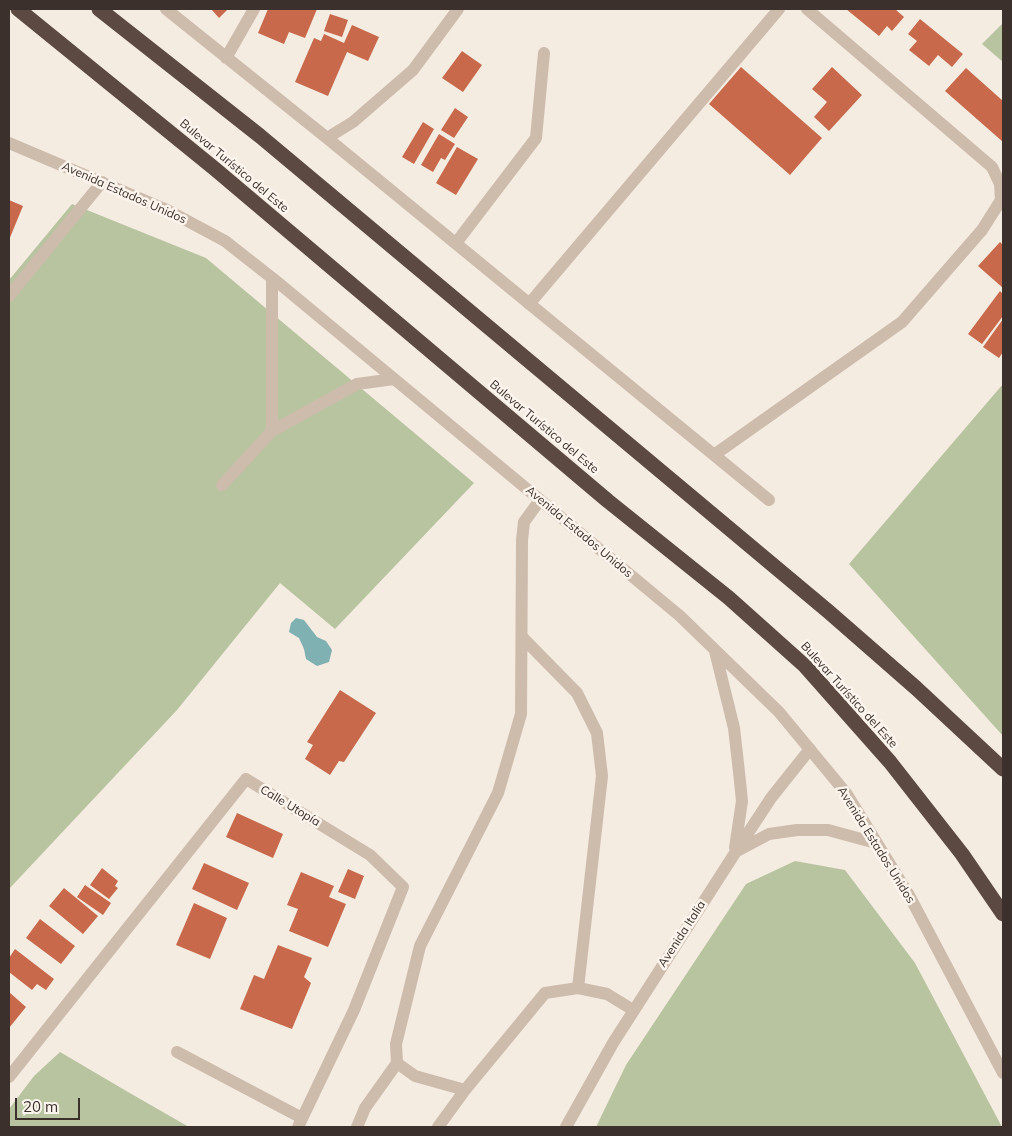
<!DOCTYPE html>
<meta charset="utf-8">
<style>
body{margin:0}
#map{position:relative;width:1012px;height:1136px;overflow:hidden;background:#f4ebe1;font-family:Mulish,sans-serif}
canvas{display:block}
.frame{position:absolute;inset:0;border:10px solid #3b302b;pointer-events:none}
.scale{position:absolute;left:15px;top:1098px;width:65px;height:22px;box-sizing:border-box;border:2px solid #3b302b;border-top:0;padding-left:6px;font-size:15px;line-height:18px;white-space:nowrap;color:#3b302b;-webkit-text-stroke:4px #fbf5ee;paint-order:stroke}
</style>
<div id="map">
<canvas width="1012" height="1136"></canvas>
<div class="frame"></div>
<div class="scale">20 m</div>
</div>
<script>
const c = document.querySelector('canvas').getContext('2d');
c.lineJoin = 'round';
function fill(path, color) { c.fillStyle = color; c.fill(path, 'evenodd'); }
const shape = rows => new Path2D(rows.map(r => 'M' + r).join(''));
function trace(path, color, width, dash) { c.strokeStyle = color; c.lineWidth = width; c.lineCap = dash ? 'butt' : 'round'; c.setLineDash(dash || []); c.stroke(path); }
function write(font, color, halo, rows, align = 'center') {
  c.font = font + ' Mulish,sans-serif'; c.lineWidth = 5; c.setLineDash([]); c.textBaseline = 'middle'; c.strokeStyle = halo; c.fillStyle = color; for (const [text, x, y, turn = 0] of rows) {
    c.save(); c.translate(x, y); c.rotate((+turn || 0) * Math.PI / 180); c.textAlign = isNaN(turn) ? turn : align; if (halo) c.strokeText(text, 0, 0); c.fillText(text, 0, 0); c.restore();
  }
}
const green = shape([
 [1003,23,1003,62,982,44],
 [72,204,206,258,474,483,335,629,280,583,177,710,9,889,9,280],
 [1003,384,1003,736,849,564],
 [795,861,845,870,915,963,1002,1127,596,1127,626,1065,746,884],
 [60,1052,128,1092,189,1127,9,1127,9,1109,34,1076]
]);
const water = shape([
 [296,618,304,620,317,637,326,641,332,650,329,662,317,666,306,659,304,649,299,638,289,632,291,623]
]);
const building = shape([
 [211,9,228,9,219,18],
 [268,9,317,9,305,38,289,32,284,44,258,33],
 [846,9,895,9,904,17,892,31,887,26,879,36],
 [330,14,348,20,342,37,324,31],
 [920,19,963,54,952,67,938,55,929,66,909,50,917,41,908,34],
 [352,25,379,37,368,61,347,52,328,96,295,82,314,38,321,41,324,34,344,43],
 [462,51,482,65,463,92,442,78],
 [741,67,822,138,790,175,709,104],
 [832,67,862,95,829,131,814,117,827,102,812,89],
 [966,68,1003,101,1003,142,945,91],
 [455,108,468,117,454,138,441,130],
 [423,122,434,129,414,164,402,157],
 [439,134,455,144,445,160,441,158,433,172,421,165],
 [457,147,478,159,456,195,436,183],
 [9,200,23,206,9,240],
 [1000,242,1003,245,1003,288,978,266],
 [1000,291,1003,294,1003,316,982,344,968,334],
 [1003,319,1003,352,999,358,983,347],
 [340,690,376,713,344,762,339,761,330,775,305,759,313,745,307,742],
 [237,813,283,834,273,858,226,837],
 [204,863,249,883,237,910,192,889],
 [102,868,118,881,115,886,118,888,109,899,90,885],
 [348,869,364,876,355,899,338,892],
 [301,872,334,886,329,897,346,904,328,947,289,931,298,909,287,905],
 [85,885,111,903,103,915,77,897],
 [64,888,98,916,83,934,49,906],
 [194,903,227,918,210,959,176,945],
 [40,919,75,946,61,964,26,938],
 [278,945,312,958,304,977,311,983,292,1029,240,1009,254,975,264,979],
 [15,949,54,979,46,990,37,984,32,990,9,972,9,958],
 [9,992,26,1007,9,1028]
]);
const minor = shape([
 [166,9,327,138,769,500],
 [226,58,254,9],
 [327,138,353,122,413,70,458,9],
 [9,143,167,210,225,241,281,285,680,616,779,712,846,793,910,897,1003,1073],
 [456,243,536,138,544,53],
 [9,296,102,182],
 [529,304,779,9],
 [272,431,357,384,394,379],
 [714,455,902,322,982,230,1001,200,1000,184,992,167,807,9],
 [222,485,272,431,272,278],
 [522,637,577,693,597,733,602,776,578,988],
 [715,651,734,728,739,772,742,801,735,848],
 [737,851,769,834,797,830,828,830,876,843],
 [177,1052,302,1118],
 [9,1077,246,779,370,855,403,887,354,1010,298,1127],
 [465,1090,415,1076,397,1063,396,1044,420,946,498,793,521,714,522,540,524,522,540,500],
 [357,1127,365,1108,397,1063],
 [438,1127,465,1090,545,993,578,988,607,994,633,1010],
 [566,1127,613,1043,735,853,771,798,810,749]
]);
const highway = shape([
 [18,9,215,169,608,501,729,598,805,666,890,762,962,854,1003,914],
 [99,9,260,136,829,612,916,688,1003,769]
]);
const streetNames = [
 ["Bulevar Turístico del Este",234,166,40],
 ["Avenida Estados Unidos",124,193,24],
 ["Bulevar Turístico del Este",544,427,40],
 ["Avenida Estados Unidos",579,532,40],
 ["Bulevar Turístico del Este",849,695,48],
 ["Calle Utopía",290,806,31],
 ["Avenida Estados Unidos",876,845,58],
 ["Avenida Italia",682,934,-57]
];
fill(green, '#b8c4a0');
fill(water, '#7fb0b2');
fill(building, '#c8694b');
trace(minor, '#cdbbac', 12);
trace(highway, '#5c4a42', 15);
write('12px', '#3b302b', '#fbf5ee', streetNames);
</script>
